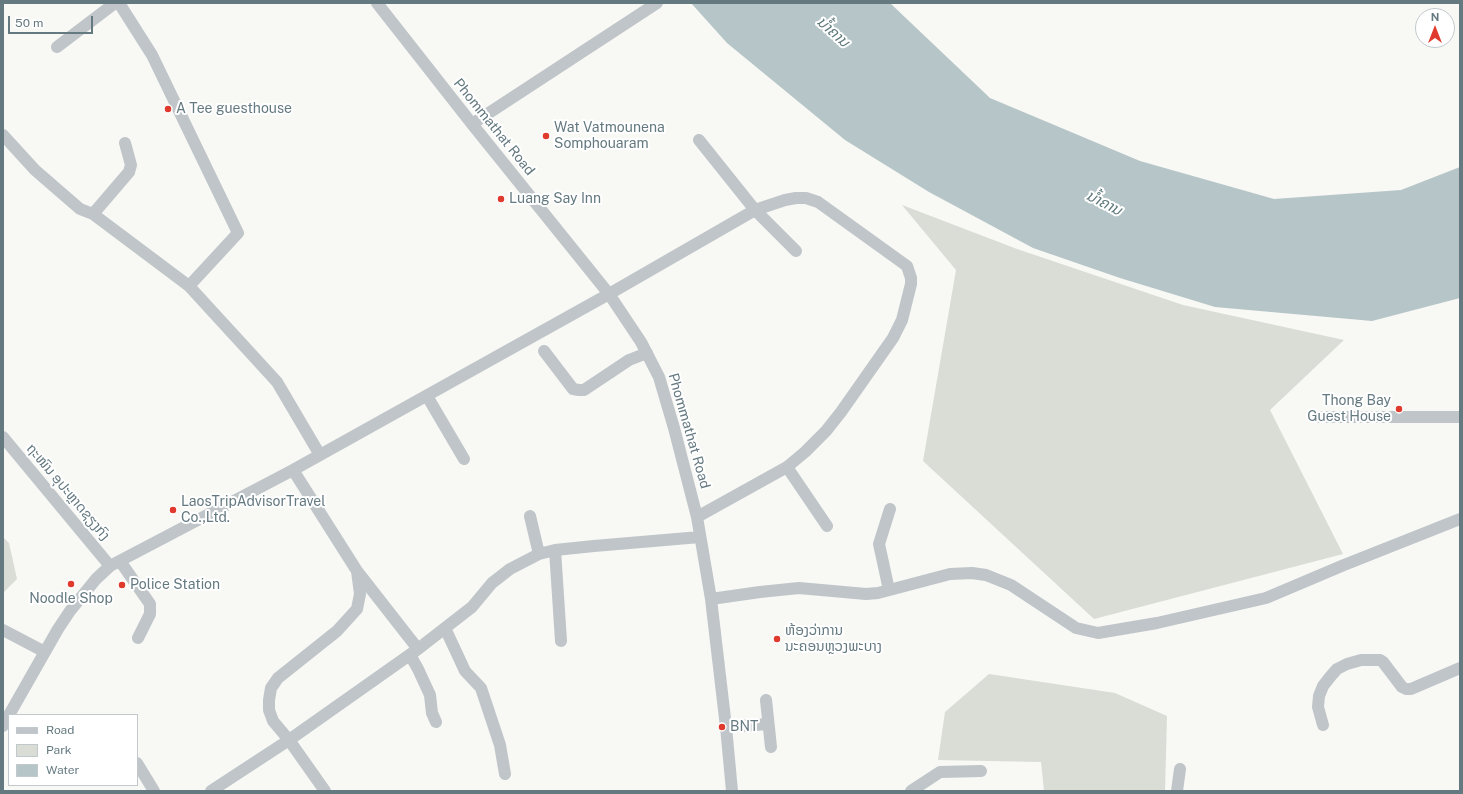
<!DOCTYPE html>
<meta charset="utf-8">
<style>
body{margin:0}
#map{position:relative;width:1463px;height:794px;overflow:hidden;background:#f8f8f5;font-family:"Public Sans",sans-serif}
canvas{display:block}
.frame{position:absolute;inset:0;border:4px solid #647980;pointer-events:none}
.legend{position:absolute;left:8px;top:714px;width:130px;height:72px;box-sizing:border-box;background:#fff;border:1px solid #c1c9cc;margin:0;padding:5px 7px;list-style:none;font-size:12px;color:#647980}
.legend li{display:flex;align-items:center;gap:8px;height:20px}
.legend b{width:20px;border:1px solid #c1c9cc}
.north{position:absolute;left:1415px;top:8px;width:40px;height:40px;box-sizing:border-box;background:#fff;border:1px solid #c1c9cc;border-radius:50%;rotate:0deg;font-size:11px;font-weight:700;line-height:16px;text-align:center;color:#647980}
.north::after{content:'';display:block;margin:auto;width:14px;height:18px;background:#e0392d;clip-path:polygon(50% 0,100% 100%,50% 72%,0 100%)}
.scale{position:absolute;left:8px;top:16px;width:85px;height:18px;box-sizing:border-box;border:2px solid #647980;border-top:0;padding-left:5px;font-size:12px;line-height:14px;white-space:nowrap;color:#647980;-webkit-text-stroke:3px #fff;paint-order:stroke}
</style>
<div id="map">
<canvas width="1463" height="794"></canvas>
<div class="frame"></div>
<ul class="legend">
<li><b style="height:5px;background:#bfc5c8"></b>Road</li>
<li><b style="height:11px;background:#d9ddd5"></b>Park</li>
<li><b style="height:11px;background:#b6c5c7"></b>Water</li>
</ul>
<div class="north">N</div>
<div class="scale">50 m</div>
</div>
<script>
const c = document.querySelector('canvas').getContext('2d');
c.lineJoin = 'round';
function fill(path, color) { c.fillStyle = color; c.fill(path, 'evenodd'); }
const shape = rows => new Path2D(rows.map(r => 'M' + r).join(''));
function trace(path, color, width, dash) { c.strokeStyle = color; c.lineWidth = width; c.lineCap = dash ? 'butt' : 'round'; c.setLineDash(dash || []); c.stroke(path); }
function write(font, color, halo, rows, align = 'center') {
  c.font = font + ' "Public Sans","Noto Sans Lao",sans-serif'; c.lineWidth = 4; c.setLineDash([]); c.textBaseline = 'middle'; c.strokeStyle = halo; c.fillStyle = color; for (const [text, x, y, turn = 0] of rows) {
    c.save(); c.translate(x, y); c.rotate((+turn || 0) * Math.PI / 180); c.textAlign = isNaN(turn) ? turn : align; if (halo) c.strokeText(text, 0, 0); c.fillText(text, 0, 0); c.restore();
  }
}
const green = shape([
 [902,205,1017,249,1183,305,1344,340,1270,410,1343,554,1094,619,923,461,956,270],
 [3,537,9,543,17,579,4,592],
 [989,674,1115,693,1167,716,1165,791,1044,791,1041,762,938,760,945,712]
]);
const water = shape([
 [691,3,890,3,990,98,1140,161,1274,199,1401,190,1460,167,1460,298,1372,321,1215,307,1120,278,1033,248,929,192,845,140,727,43]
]);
const minor = shape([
 [119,3,152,55,238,233,189,286],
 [377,3,472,124,609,294,641,342,659,377,674,428,697,517,711,599,726,727,732,791],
 [57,47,115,3],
 [472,124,657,3],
 [3,135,35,170,80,209,93,214,189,286,277,382,320,455],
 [699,140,755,210,796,251],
 [93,214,129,172,131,165,125,143],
 [544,351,573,389,579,390,584,390,629,360,647,353],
 [427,396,464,459],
 [1316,417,1460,417],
 [3,437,110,566],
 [787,467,827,526],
 [293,470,357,571,418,649,472,607,492,583,510,569,539,554,555,550,594,546,700,537],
 [530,516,539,554],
 [555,550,561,641],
 [120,561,150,604,150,614,138,638],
 [889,590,879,544,890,509],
 [711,599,760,592,799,588,866,594,878,593,950,574,972,573,986,575,1011,585,1076,628,1098,633,1157,623,1266,598,1344,565,1460,519],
 [445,628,465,671,481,688,500,745,505,774],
 [3,630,45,652],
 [410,655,418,669,430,695,432,713,436,722],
 [766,700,771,747],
 [9,715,58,629,70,611,96,579,110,566,293,470,609,294,755,210,785,200,796,198,806,198,818,202,907,266,911,278,911,284,902,320,893,338,841,412,826,431,805,452,787,467,697,517],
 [1323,725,1318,707,1319,696,1323,686,1330,677,1337,669,1347,664,1361,660,1380,660,1383,662,1402,687,1406,689,1411,689,1460,668],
 [3,726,9,716],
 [726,727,768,724],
 [137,763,154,791],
 [211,791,289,740,418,649],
 [325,791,289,740,273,721,269,710,269,700,271,688,278,678,337,631,357,609,360,594,357,571],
 [911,791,940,772,981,771],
 [1177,791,1180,769]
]);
const markers = [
 [168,109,4,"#e0392d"],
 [546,136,4,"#e0392d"],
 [501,199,4,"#e0392d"],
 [1399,409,4,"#e0392d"],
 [173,510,4,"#e0392d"],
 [71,584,4,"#e0392d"],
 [122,585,4,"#e0392d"],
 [777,639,4,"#e0392d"],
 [722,727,4,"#e0392d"]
];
const poiNames = [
 ["A Tee guesthouse",176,109],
 ["Wat Vatmounena",554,128],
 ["Somphouaram",554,144],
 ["Luang Say Inn",509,199],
 ["Thong Bay",1391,401,"right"],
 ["Guest House",1391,417,"right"],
 ["LaosTripAdvisorTravel",181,502],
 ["Co.,Ltd.",181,518],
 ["Police Station",130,585],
 ["Noodle Shop",71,599,"center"],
 ["ຫ້ອງວ່າການ",785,631],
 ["ນະຄອນຫຼວງພະບາງ",785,647],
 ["BNT",730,727]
];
const streetNames = [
 ["Phommathat Road",494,127,51],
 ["Phommathat Road",689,431,74],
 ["ຖະໜົນ ອຸປະຫຼາດຊຽງກົງ",68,492,50]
];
const waterNames = [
 ["ນ້ຳຄານ",833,32,42],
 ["ນ້ຳຄານ",1104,203,27]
];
fill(green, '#d9ddd5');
fill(water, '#b6c5c7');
trace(minor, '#bfc5c8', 12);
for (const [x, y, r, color] of markers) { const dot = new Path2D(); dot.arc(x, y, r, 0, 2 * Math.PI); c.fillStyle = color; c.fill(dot); trace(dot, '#fff', 1.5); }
write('14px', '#647980', '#fff', poiNames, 'left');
write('14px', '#647980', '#fff', streetNames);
write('italic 15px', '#5e787a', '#fff', waterNames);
</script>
